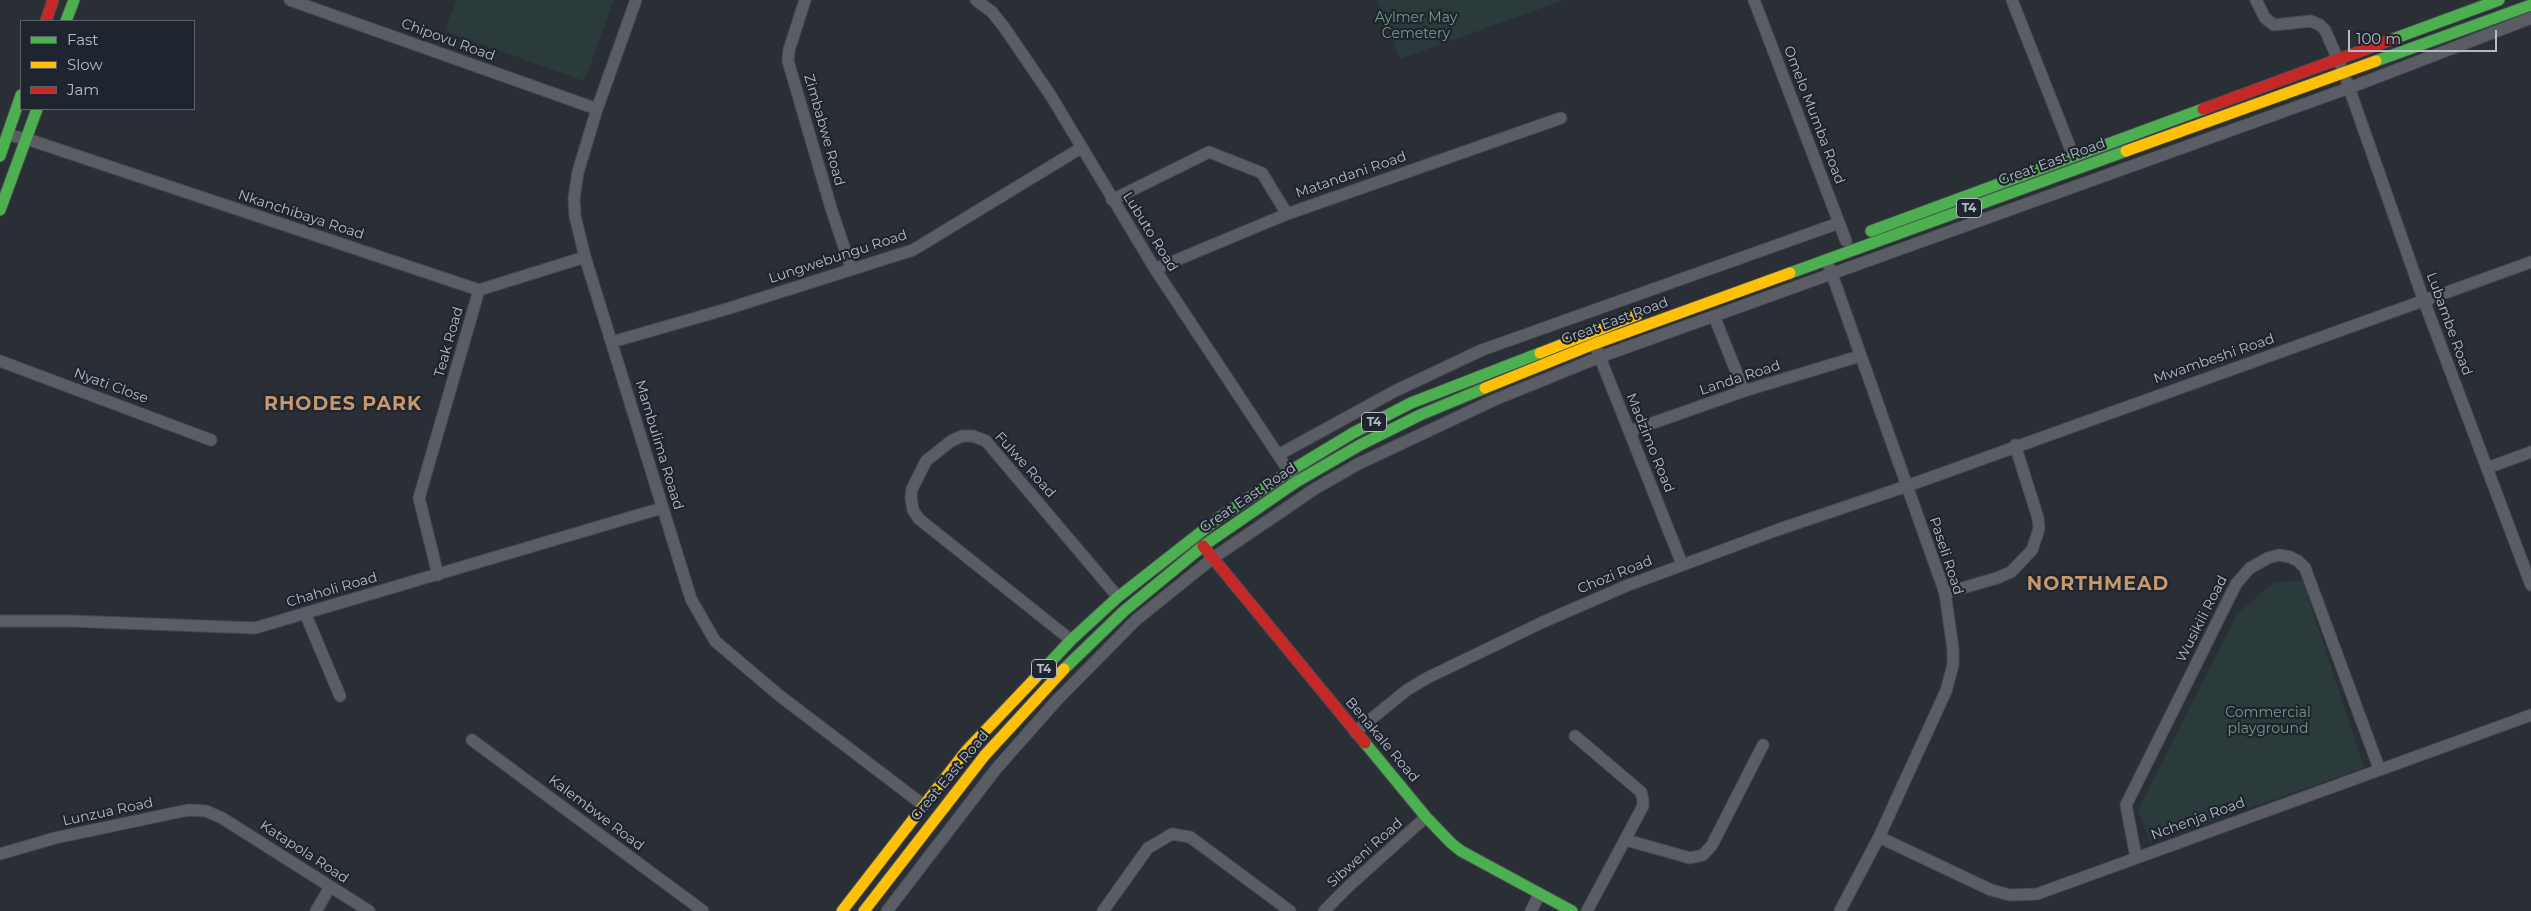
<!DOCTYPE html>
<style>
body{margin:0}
#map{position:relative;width:2531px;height:911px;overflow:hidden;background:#2a2f35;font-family:Montserrat,sans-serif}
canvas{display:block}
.legend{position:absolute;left:20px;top:20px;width:175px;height:90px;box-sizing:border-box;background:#1e252f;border:1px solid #5a616b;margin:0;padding:6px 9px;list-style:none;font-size:15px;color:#b5bbc5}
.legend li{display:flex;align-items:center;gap:10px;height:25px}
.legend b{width:25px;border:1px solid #5a616b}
.scale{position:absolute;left:2348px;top:30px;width:149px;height:22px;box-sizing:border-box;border:2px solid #b5bbc5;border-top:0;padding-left:6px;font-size:15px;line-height:18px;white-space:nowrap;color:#b5bbc5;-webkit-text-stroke:4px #1e252f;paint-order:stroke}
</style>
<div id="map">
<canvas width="2531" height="911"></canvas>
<ul class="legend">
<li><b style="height:6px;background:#4caf50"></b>Fast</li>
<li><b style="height:6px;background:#ffc107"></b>Slow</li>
<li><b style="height:6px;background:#c62828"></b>Jam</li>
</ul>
<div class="scale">100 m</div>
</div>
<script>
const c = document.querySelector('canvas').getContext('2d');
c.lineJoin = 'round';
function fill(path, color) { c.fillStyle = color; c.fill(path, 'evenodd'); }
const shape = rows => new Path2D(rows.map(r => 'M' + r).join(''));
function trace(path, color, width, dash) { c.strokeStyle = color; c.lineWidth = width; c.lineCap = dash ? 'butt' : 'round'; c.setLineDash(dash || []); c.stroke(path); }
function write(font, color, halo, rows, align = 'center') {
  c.font = font + ' Montserrat,sans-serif'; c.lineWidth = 4.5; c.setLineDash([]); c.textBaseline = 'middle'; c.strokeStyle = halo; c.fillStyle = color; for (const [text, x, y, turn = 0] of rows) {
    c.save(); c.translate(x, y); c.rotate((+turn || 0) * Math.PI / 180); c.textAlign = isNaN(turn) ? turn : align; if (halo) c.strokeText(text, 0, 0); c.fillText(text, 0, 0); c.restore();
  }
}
const green = shape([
 [456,0,614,0,584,81,445,31],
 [1377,0,1564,0,1400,59],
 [2303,581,2364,768,2150,842,2138,810,2237,614,2274,582]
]);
const street = shape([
 [290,0,597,109],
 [636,0,597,109,578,172,574,198,575,216,585,257,691,599,715,641,780,696,922,804],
 [805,0,789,50,788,61,831,208,851,268],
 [976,0,992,12,1004,27,1051,96,1155,269,1292,476],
 [1754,0,1846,241],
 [2012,0,2073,155],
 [2256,0,2265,18,2274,25,2311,21,2320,25,2325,30,2340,64],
 [2347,82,2424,301,2531,585],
 [8,135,27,139,479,290,585,257],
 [1112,200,1209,152,1262,173,1287,214],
 [1829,266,1945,593,1953,649,1953,665,1946,691,1879,837,1840,911],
 [1155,269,1287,214,1561,118],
 [1714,316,1744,391],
 [612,342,730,308,913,250,1081,148],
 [1597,350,1682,564],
 [0,361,211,440],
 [1630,431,1744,391,1860,356],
 [1278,455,1395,391,1482,350,1839,223],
 [2487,468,2531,452],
 [438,575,419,498,479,290],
 [1945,593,1997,578,2011,572,2032,550,2039,529,2038,518,2015,445],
 [305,613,340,696],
 [0,621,70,621,255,628,662,508],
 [1071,640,919,519,913,510,911,498,912,489,926,461,951,441,962,436,973,436,986,441,1118,597],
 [1355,732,1407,690,1427,678,1543,622,1626,586,1777,530,1907,486,2531,262],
 [1575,736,1641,792,1643,800,1643,806,1587,911],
 [472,740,703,911],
 [1879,837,1991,890,2010,895,2037,894,2531,715],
 [1626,840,1690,858,1703,855,1712,845,1763,745],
 [0,854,55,838,188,810,206,811,222,818,369,911],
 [2136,857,2126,805,2236,584,2250,568,2268,558,2279,555,2290,557,2298,561,2305,568,2379,768],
 [316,911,330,887],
 [887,911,996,769,1057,700,1136,620,1213,558,1316,488,1358,464,1494,400,1600,357,2349,88,2531,18],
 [1103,911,1148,848,1172,834,1190,837,1290,911],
 [1324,911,1350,885,1426,817],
 [1531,911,1539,895]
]);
const fast = shape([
 [66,21,74,0],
 [2393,39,2499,0],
 [2376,61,2531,5],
 [0,156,21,95],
 [0,210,37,109],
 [1871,231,2203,109],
 [1790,273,2126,151],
 [1064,669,1124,611,1203,546,1296,482,1360,445,1420,415,1485,388],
 [1041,672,1071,640,1118,597,1220,517,1290,471,1353,433,1411,403,1540,353],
 [1365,743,1426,817,1451,843,1461,851,1572,911]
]);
const slow = shape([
 [2126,151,2376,61],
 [1540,353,1637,315],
 [1485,388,1594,344,1790,273],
 [842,911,966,751,1041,672],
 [864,911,985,755,1064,669]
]);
const jam = shape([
 [46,21,53,0],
 [2203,109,2393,39],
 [1203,546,1365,743]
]);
const shields = [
 [1969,208,25],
 [1374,422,25],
 [1044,669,25]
];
const shieldNames = [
 ["T4",1969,208],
 ["T4",1374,422],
 ["T4",1044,669]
];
const parkNames = [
 ["Aylmer May",1416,18],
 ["Cemetery",1416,34],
 ["Commercial",2268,713],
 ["playground",2268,729]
];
const streetNames = [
 ["Chipovu Road",448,40,20],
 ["Omelo Mumba Road",1814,115,69],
 ["Zimbabwe Road",824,130,74],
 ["Great East Road",2052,162,-20],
 ["Matandani Road",1351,175,-19],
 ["Nkanchibaya Road",301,215,18],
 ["Lubuto Road",1150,232,58],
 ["Lungwebungu Road",838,257,-18],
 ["Great East Road",1615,321,-20],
 ["Lubambe Road",2449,324,70],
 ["Teak Road",449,342,-74],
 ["Mwambeshi Road",2214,359,-19],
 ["Landa Road",1740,378,-18],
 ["Nyati Close",111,386,20],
 ["Madzimo Road",1650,443,68],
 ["Mambulima Roaad",659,445,73],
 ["Fulwe Road",1025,465,48],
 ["Great East Road",1248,498,-34],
 ["Paseli Road",1946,556,72],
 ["Chozi Road",1615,575,-22],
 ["Chaholi Road",332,590,-16],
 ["Wusikili Road",2202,619,-63],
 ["Benakale Road",1382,740,50],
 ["Great East Road",950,776,-50],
 ["Lunzua Road",108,812,-12],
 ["Kalembwe Road",596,813,37],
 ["Nchenja Road",2198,819,-20],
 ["Katapola Road",304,852,33],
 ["Sibweni Road",1365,853,-42]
];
const districtNames = [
 ["RHODES PARK",343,404],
 ["NORTHMEAD",2098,584]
];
fill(green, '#2b3a3b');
trace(street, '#484b50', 13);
trace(fast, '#484b50', 13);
trace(slow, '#484b50', 13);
trace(jam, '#484b50', 13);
trace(street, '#5a5d63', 11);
trace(fast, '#4caf50', 11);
trace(slow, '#ffc107', 11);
trace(jam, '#c62828', 11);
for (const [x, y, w] of shields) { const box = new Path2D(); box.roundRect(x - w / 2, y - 9.5, w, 19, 4); c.fillStyle = '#1e252f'; c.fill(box); trace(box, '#b5bbc5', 1); }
write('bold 12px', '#b5bbc5', null, shieldNames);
write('14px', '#76987f', '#1e252f', parkNames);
write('14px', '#b5bbc5', '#1e252f', streetNames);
c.letterSpacing = '1px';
write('bold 19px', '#c7976e', '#1e252f', districtNames);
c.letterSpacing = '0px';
</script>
